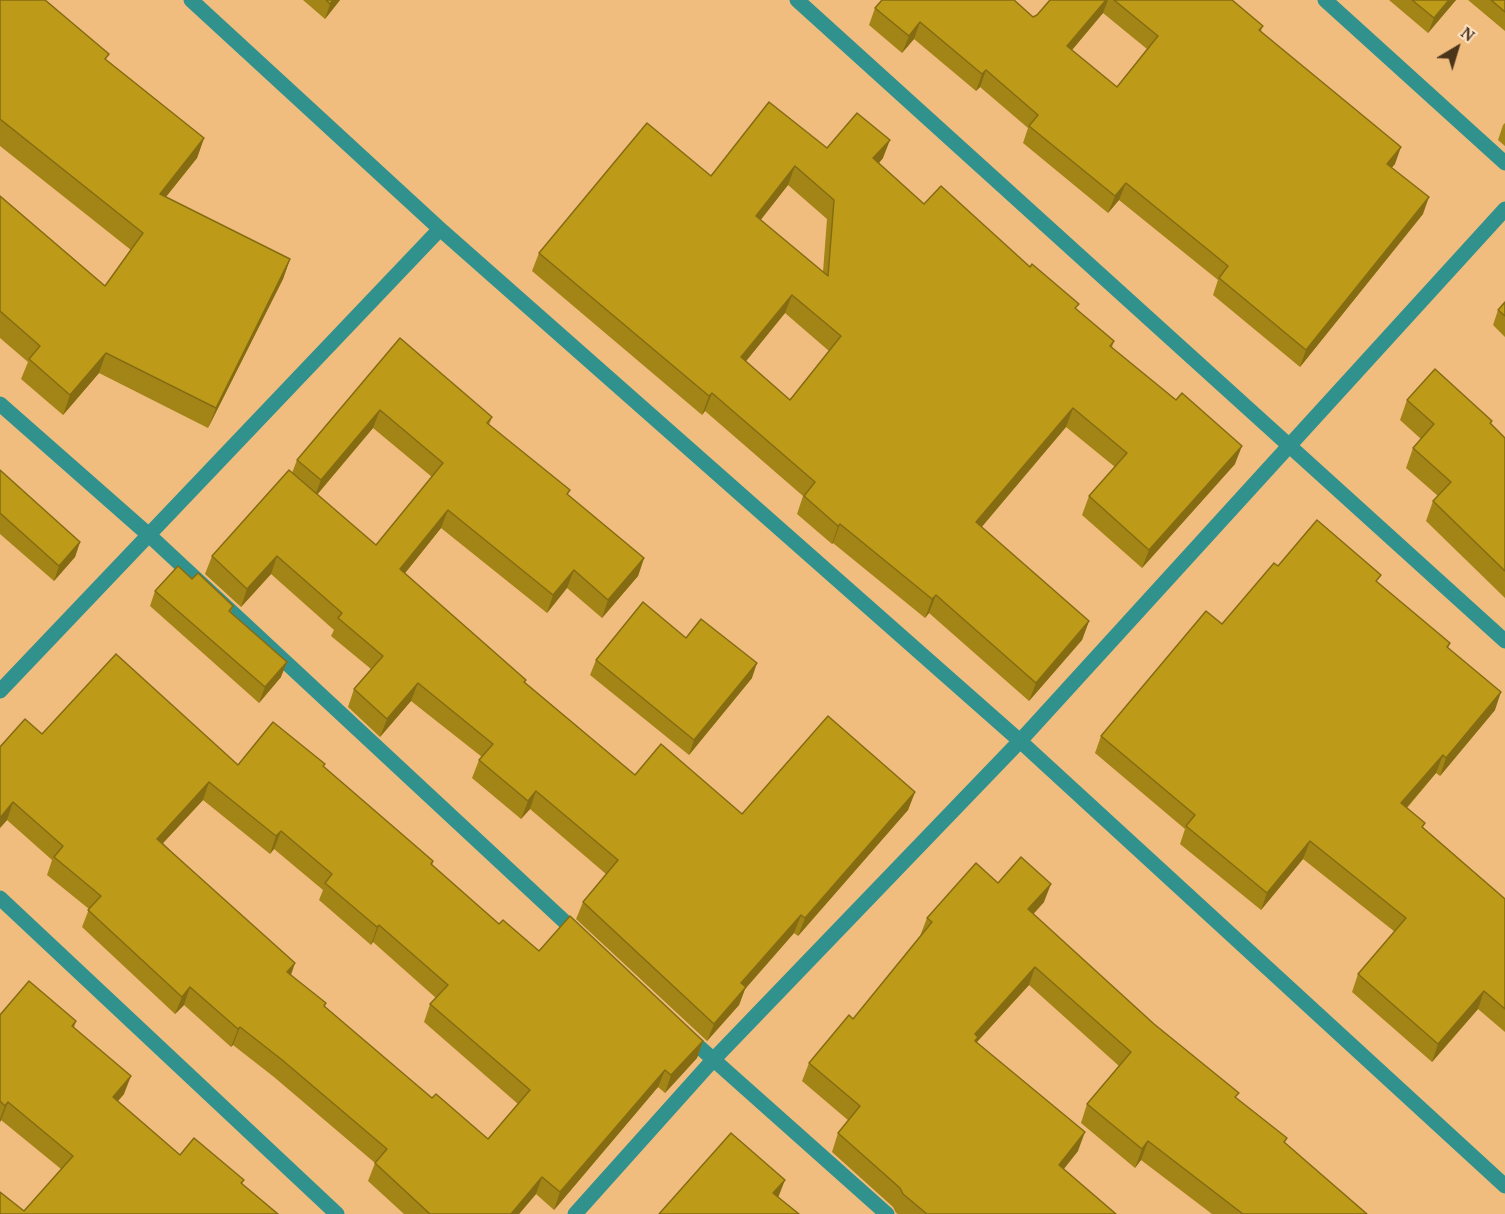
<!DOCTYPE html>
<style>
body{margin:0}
#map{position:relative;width:1505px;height:1214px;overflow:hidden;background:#f0bd7f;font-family:"PT Serif",serif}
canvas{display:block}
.north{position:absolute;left:1427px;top:18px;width:60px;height:60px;-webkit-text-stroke:4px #fee3c5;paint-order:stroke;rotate:38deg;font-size:16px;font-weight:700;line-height:24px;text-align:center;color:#4a351b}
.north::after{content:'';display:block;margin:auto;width:21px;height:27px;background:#4a351b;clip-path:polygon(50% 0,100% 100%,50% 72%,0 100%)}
</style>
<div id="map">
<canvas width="1505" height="1214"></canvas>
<div class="north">N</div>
</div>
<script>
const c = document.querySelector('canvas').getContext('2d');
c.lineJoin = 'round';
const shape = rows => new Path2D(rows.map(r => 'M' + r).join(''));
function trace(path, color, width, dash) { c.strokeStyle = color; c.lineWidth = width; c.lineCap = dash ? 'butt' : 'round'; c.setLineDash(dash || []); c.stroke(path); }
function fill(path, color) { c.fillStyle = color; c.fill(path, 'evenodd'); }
const minor = shape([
 [191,0,440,229,1020,741,1505,1186],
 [797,0,1505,641],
 [1325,0,1505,163],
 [0,404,150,536,579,935],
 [0,691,440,229],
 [0,898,337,1214],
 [687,1036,887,1214],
 [575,1214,713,1060,1020,741,1505,209]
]);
const wall = shape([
 [0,0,107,60,204,138,197,158,166,197,290,259,283,279,208,428,99,373,63,415,21,379,28,362,0,338,0,196,105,286,131,250,0,146],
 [303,0,340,0,325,19],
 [1050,0,1232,0,1263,26,1261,31,1395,164,1391,168,1423,214,1300,367,1213,295,1218,280,1119,200,1108,213,1023,143,1028,128,980,87,976,91,914,39,902,53,869,25,875,8,1033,17,1037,15],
 [1103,13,1147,49,1117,87,1072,50],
 [1389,0,1456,0,1428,33],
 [1468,0,1505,0,1505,31],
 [1505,123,1505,146,1498,140,1503,125],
 [827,148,883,158,879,163,924,204,1077,310,1114,341,1112,347,1235,464,1142,568,1082,515,1089,496,1115,467,1066,427,981,527,1089,621,1082,640,1029,701,929,613,925,618,833,543,832,544,797,514,803,496,705,411,702,415,532,271,539,253,711,176],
 [788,185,827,219,823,272,760,220],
 [785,313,829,351,790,400,746,361],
 [1505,302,1505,337,1493,325,1498,310],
 [400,338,492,417,489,425,568,495,644,558,638,576,602,618,567,588,547,613,441,528,405,573,526,680,525,682,635,775,742,814,915,792,908,810,798,936,794,933,745,989,739,1005,707,1041,576,919,583,902,606,874,530,809,521,819,472,778,479,760,482,757,411,701,380,737,348,707,354,689,371,669,331,636,334,630,271,574,241,607,205,574,212,556,292,473,297,460],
 [373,428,432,477,376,545,317,495],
 [1407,400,1492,421,1491,424,1505,438,1505,598,1426,521,1433,501,1438,496,1406,468,1413,448,1421,439,1400,420],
 [0,470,80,542,75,557,54,581,0,534],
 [1278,566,1378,583,1450,643,1448,648,1495,710,1440,776,1436,773,1407,808,1424,828,1505,899,1505,1032,1478,1009,1432,1062,1352,992,1358,974,1395,932,1303,859,1261,910,1180,844,1185,829,1095,753,1101,736,1222,624],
 [192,579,233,606,231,613,281,677,259,703,150,606,155,591],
 [686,638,752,678,689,755,590,675,596,660],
 [42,734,238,765,324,767,433,861,432,865,499,924,539,951,703,1041,697,1058,665,1093,658,1087,554,1210,536,1194,519,1214,404,1214,368,1181,375,1163,274,1077,233,1045,231,1047,184,1005,175,1014,82,927,89,909,47,875,52,860,7,820,0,828],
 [203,800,270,854,274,849,323,890,319,900,371,945,373,942,436,998,430,1004,424,1022,518,1104,488,1139,432,1098,324,1007,291,975,163,843],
 [998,883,1044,902,1033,914,1285,1143,1367,1214,1212,1214,1141,1160,1135,1168,1081,1123,1087,1104,1119,1066,1029,985,977,1042,1078,1151,1064,1169,1116,1214,898,1214,896,1213,893,1207,832,1152,838,1133,849,1121,802,1081,809,1063,853,1019,920,936,927,918],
 [0,1015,76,1021,74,1028,124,1094,118,1101,180,1155,244,1180,242,1184,24,1211,61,1169,1,1120,0,1122]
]);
const shadedWall = shape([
 [333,0,340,0,325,19,330,4],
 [1106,0,1108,0,1103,13,1061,63,1067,46],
 [1449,0,1456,0,1428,33,1434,18],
 [920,22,914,39,902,53,909,36],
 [986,70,980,87,976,91,982,74],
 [204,138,197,158,152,214,160,194],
 [890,140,883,158,867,177,873,158],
 [1401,147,1395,164,1380,181,1387,164],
 [795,166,788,185,749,235,756,216],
 [1126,183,1119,200,1108,213,1115,196],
 [1429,197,1423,214,1300,367,1306,350],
 [290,259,283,279,208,428,216,408],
 [792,295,785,313,734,376,741,357],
 [106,353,99,373,63,415,70,395],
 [712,393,705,411,702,415,709,396],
 [1073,408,1066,427,970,541,976,522],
 [380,410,373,428,314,498,321,480],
 [1242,446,1235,464,1142,568,1149,550],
 [448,510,441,528,394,587,400,569],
 [840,524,833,543,832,544,838,526],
 [80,542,75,557,54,581,59,566],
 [277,556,271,574,241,607,247,589],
 [644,558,638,576,602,618,608,600],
 [574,570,567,588,547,613,553,595],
 [936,595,929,613,925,618,932,599],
 [1089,621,1082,640,1029,701,1036,683],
 [287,662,281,677,259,703,265,687],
 [757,663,752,678,689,755,694,740],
 [418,683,411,701,380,737,387,719],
 [1501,692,1495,710,1440,776,1446,758],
 [1443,755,1436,773,1395,821,1401,803],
 [209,782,203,800,151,856,157,839],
 [536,791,530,809,521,819,528,801],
 [915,792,908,810,798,936,805,918],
 [13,802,7,820,0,828,0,818],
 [281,831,274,849,270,854,276,836],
 [1310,841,1303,859,1261,910,1267,893],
 [1051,884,1044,902,1021,928,1028,909],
 [801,915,794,933,745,989,739,1005,707,1041,714,1024,741,983],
 [379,925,373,942,371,945,377,927],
 [295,963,289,981,287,972],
 [1035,967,1029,985,975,1044,975,1034],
 [190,987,184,1005,175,1014,182,997],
 [1484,991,1478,1009,1432,1062,1438,1044],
 [240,1027,233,1045,231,1047,238,1029],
 [703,1041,697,1058,665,1093,671,1075],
 [665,1070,658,1087,554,1210,560,1192],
 [131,1076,124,1094,106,1115,113,1097],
 [8,1102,1,1120,0,1122,0,1119,5,1106],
 [1085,1132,1078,1151,1052,1183,1059,1165],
 [1148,1141,1141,1160,1135,1168,1142,1149],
 [542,1177,536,1194,519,1214,511,1214],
 [785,1180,778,1198,773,1193]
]);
const building = shape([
 [0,0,45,0,109,54,105,59,204,138,160,194,290,259,216,408,106,353,70,395,29,359,40,346,0,311,0,196,105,286,143,233,0,119,0,0],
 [326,0,333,0,330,4,326,0],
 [882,0,1014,0,1033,17,1037,15,1050,0,1106,0,1067,46,1117,87,1158,36,1114,0,1232,0,1263,26,1259,30,1401,147,1387,164,1429,197,1306,350,1219,278,1228,266,1126,183,1115,196,1029,126,1038,115,986,70,982,74,920,22,909,36,875,8,882,0],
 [1412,0,1449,0,1434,18,1412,0],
 [1491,0,1505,0,1505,12,1491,0],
 [769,102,827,148,857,113,890,140,873,158,924,204,941,186,1030,267,1032,264,1079,304,1075,308,1114,341,1110,346,1176,400,1182,393,1242,446,1149,550,1089,496,1127,453,1073,408,976,522,1089,621,1036,683,936,595,932,599,840,524,838,526,804,496,815,482,712,393,709,396,539,253,647,123,711,176,769,102],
 [795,166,834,200,828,276,756,216,795,166],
 [792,295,841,336,790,400,741,357,792,295],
 [1505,302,1505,316,1498,310,1505,302],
 [400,338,492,417,487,423,570,490,567,494,644,558,608,600,574,570,553,595,448,510,400,569,526,680,524,682,635,775,661,744,742,814,828,716,915,792,805,918,801,915,741,983,746,987,714,1024,583,902,618,860,536,791,528,801,479,760,493,744,418,683,387,719,354,689,383,656,338,618,342,613,277,556,247,589,212,556,289,470,376,545,443,463,380,410,321,480,297,460,400,338],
 [1435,369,1492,421,1490,423,1505,438,1505,571,1433,501,1451,482,1413,448,1434,424,1407,400,1435,369],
 [0,470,80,542,59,566,0,513,0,470],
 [1317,520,1381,575,1376,581,1450,643,1447,647,1501,692,1446,758,1443,755,1401,803,1425,823,1422,827,1505,899,1505,1009,1484,991,1438,1044,1358,974,1406,918,1310,841,1267,893,1186,826,1195,815,1101,736,1206,611,1222,624,1274,563,1278,566,1317,520],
 [178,566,192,579,198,573,233,606,229,611,287,662,265,687,155,591,178,566],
 [643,602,686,638,701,619,757,663,694,740,596,660,643,602],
 [116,654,238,765,273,722,325,764,323,766,433,861,431,864,499,924,503,920,539,951,570,916,703,1041,671,1075,665,1070,560,1192,542,1177,511,1214,430,1214,375,1163,387,1149,281,1059,240,1027,238,1029,190,987,182,997,88,910,101,896,54,857,63,846,13,802,0,818,0,747,25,719,42,734,116,654],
 [209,782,276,836,281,831,332,874,325,883,377,927,379,925,448,985,430,1004,530,1090,488,1139,436,1094,432,1098,324,1006,326,1003,287,972,295,963,157,839,209,782],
 [1021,857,1051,884,1028,909,1154,1024,1239,1093,1235,1097,1287,1138,1284,1142,1367,1214,1243,1214,1148,1141,1142,1149,1087,1104,1131,1052,1035,967,975,1034,978,1037,975,1041,1085,1132,1059,1165,1116,1214,927,1214,903,1194,900,1188,838,1133,860,1106,809,1063,849,1015,853,1019,932,922,927,918,976,863,998,883,1021,857],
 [29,981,76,1021,72,1026,131,1076,113,1097,180,1155,194,1138,244,1180,241,1183,278,1214,0,1214,0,1192,24,1211,73,1156,8,1102,5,1106,0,1101,0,1015,29,981],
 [731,1133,785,1180,773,1193,799,1214,659,1214,731,1133]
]);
trace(minor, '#30918d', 15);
fill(wall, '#a38416');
fill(shadedWall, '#856c12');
fill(building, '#be9a19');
trace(building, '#856c12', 1.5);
</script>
